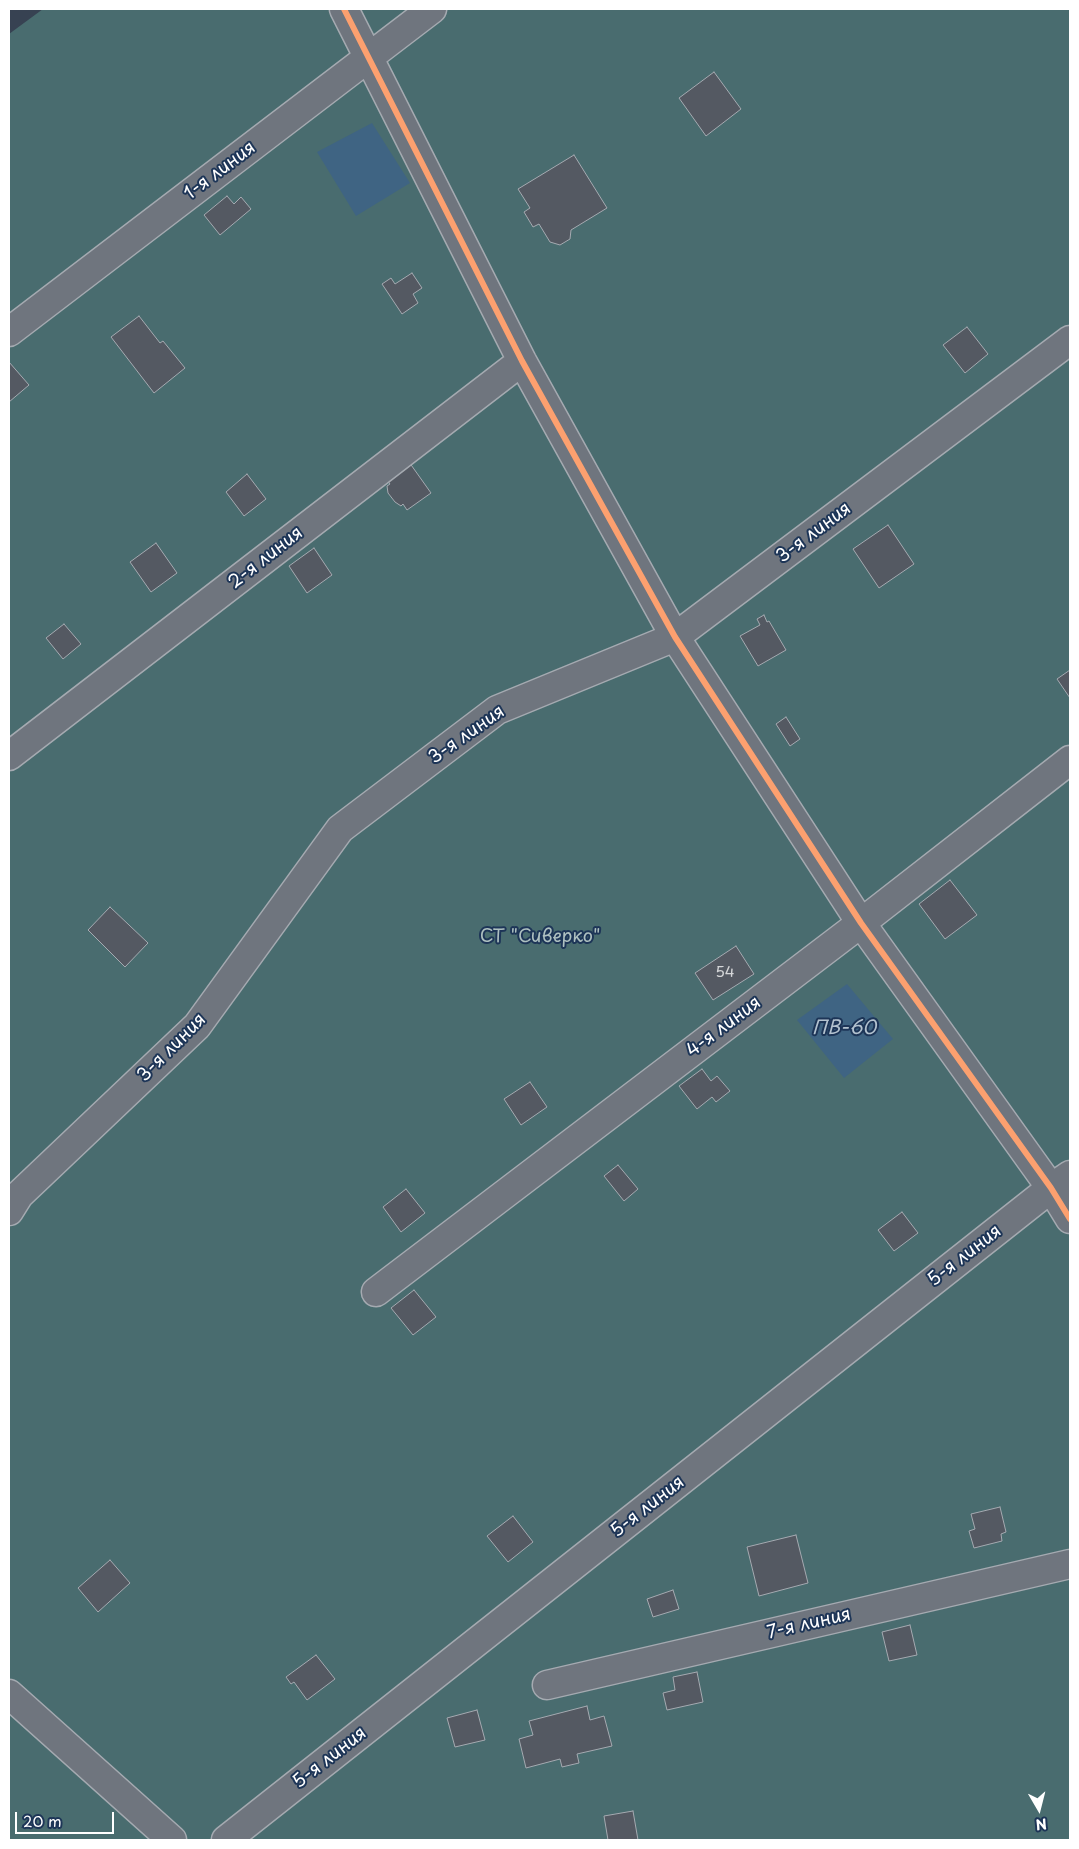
<!DOCTYPE html>
<meta charset="utf-8">
<style>
body{margin:0}
#map{position:relative;width:1079px;height:1849px;overflow:hidden;background:#374252;font-family:"Playpen Sans",sans-serif}
canvas{display:block}
.frame{position:absolute;inset:0;border:10px solid #fff;pointer-events:none}
.north{position:absolute;left:1014px;top:1784px;width:50px;height:50px;-webkit-text-stroke:4px #1d3557;paint-order:stroke;rotate:172deg;font-size:14px;font-weight:700;line-height:20px;text-align:center;color:#fff}
.north::after{content:'';display:block;margin:auto;width:18px;height:22px;background:#fff;clip-path:polygon(50% 0,100% 100%,50% 72%,0 100%)}
.scale{position:absolute;left:15px;top:1812px;width:99px;height:22px;box-sizing:border-box;border:2px solid #fff;border-top:0;padding-left:6px;font-size:15px;line-height:18px;white-space:nowrap;color:#fff;-webkit-text-stroke:4px #1d3557;paint-order:stroke}
</style>
<div id="map">
<canvas width="1079" height="1849"></canvas>
<div class="frame"></div>
<div class="north">N</div>
<div class="scale">20 m</div>
</div>
<script>
const c = document.querySelector('canvas').getContext('2d');
c.lineJoin = 'round';
function fill(path, color) { c.fillStyle = color; c.fill(path, 'evenodd'); }
const shape = rows => new Path2D(rows.map(r => 'M' + r).join(''));
function trace(path, color, width, dash) { c.strokeStyle = color; c.lineWidth = width; c.lineCap = dash ? 'butt' : 'round'; c.setLineDash(dash || []); c.stroke(path); }
function write(font, color, halo, rows, align = 'center') {
  c.font = font + ' "Playpen Sans",sans-serif'; c.lineWidth = 4; c.setLineDash([]); c.textBaseline = 'middle'; c.strokeStyle = halo; c.fillStyle = color; for (const [text, x, y, turn = 0] of rows) {
    c.save(); c.translate(x, y); c.rotate((+turn || 0) * Math.PI / 180); c.textAlign = isNaN(turn) ? turn : align; if (halo) c.strokeText(text, 0, 0); c.fillText(text, 0, 0); c.restore();
  }
}
const green = shape([
 [43,9,1070,9,1070,1840,9,1840,9,34]
]);
const water = shape([
 [372,123,410,183,356,216,317,152],
 [847,984,893,1039,844,1078,797,1020]
]);
const building = shape([
 [714,72,741,109,706,136,679,98,714,72],
 [574,155,607,208,571,230,570,239,560,245,550,242,539,224,533,227,524,212,530,208,518,189,574,155],
 [227,196,234,204,241,197,251,209,220,235,204,215,227,196],
 [412,273,422,288,413,294,418,303,402,314,382,284,391,278,395,284,412,273],
 [139,316,160,343,163,341,185,368,154,393,111,337,139,316],
 [967,327,988,354,965,373,943,345,967,327],
 [9,362,29,385,9,402,9,362],
 [409,462,431,493,407,510,403,504,401,506,395,502,388,493,387,486,390,484,386,479,409,462],
 [247,474,266,499,244,516,226,492,247,474],
 [888,525,914,564,879,588,853,549,888,525],
 [156,543,177,573,151,592,130,562,156,543],
 [314,548,332,575,307,593,289,566,314,548],
 [764,615,767,622,769,621,786,650,758,666,740,636,760,625,757,619,764,615],
 [64,624,81,644,63,659,46,638,64,624],
 [1070,670,1070,698,1057,679,1070,670],
 [786,717,800,739,790,746,776,724,786,717],
 [950,880,977,915,945,939,919,904,950,880],
 [110,907,148,943,125,967,88,930,110,907],
 [736,946,754,974,713,1000,695,973,736,946],
 [702,1069,711,1081,717,1076,730,1091,716,1102,712,1097,697,1109,679,1086,702,1069],
 [530,1082,547,1107,521,1125,504,1099,530,1082],
 [618,1165,638,1189,624,1201,604,1176,618,1165],
 [406,1189,425,1213,401,1232,383,1207,406,1189],
 [902,1212,918,1233,894,1251,878,1230,902,1212],
 [414,1290,436,1317,413,1335,391,1308,414,1290],
 [1000,1507,1006,1532,1001,1534,1002,1541,974,1548,969,1531,975,1529,971,1514,1000,1507],
 [513,1516,533,1542,508,1562,487,1536,513,1516],
 [796,1535,808,1583,759,1596,747,1547,796,1535],
 [110,1560,130,1583,98,1612,78,1588,110,1560],
 [673,1590,679,1609,653,1617,647,1599,673,1590],
 [910,1625,917,1655,889,1661,882,1632,910,1625],
 [316,1655,335,1679,307,1700,294,1682,291,1684,286,1677,316,1655],
 [697,1672,703,1702,667,1710,663,1693,675,1690,673,1677,697,1672],
 [587,1706,590,1720,604,1716,612,1746,577,1754,579,1763,562,1767,560,1759,526,1768,519,1739,533,1735,529,1721,587,1706],
 [477,1710,485,1740,455,1747,447,1718,477,1710],
 [633,1811,638,1840,608,1840,604,1816,633,1811]
]);
const minor = shape([
 [344,9,522,361,675,637,861,923,1051,1188,1070,1219],
 [9,332,432,9],
 [9,756,522,361],
 [9,1211,19,1195,197,1026,340,829,497,710,675,637,1070,340],
 [376,1292,861,923,1070,760],
 [547,1685,1070,1564],
 [9,1694,172,1840],
 [226,1840,1051,1188,1070,1175]
]);
const cycleway = shape([
 [344,9,522,361,675,637,861,923,1051,1188,1070,1219]
]);
const numberNames = [
 ["54",725,973]
];
const streetNames = [
 ["1-я линия",220,171,-37],
 ["3-я линия",814,533,-37],
 ["2-я линия",266,558,-38],
 ["3-я линия",467,735,-35],
 ["4-я линия",724,1027,-37],
 ["3-я линия",172,1048,-45],
 ["5-я линия",965,1256,-38],
 ["5-я линия",648,1507,-38],
 ["7-я линия",809,1624,-13],
 ["5-я линия",330,1758,-38]
];
const parkNames = [
 ["СТ \"Сиверко\"",540,937]
];
const waterNames = [
 ["ПВ-60",844,1029]
];
fill(green, '#496c6f');
fill(water, '#3f6483');
fill(building, '#545962');
trace(building, '#a5aab1', 1);
trace(minor, '#a5aab1', 31);
trace(minor, '#6f757e', 28);
trace(cycleway, '#fca06f', 6);
write('15px', '#d4d6d8', null, numberNames);
write('18px', '#fff', '#1d3557', streetNames);
write('18px', '#aec0c0', '#1d3557', parkNames);
write('italic 19px', '#b3c2cf', '#1d3557', waterNames);
</script>
